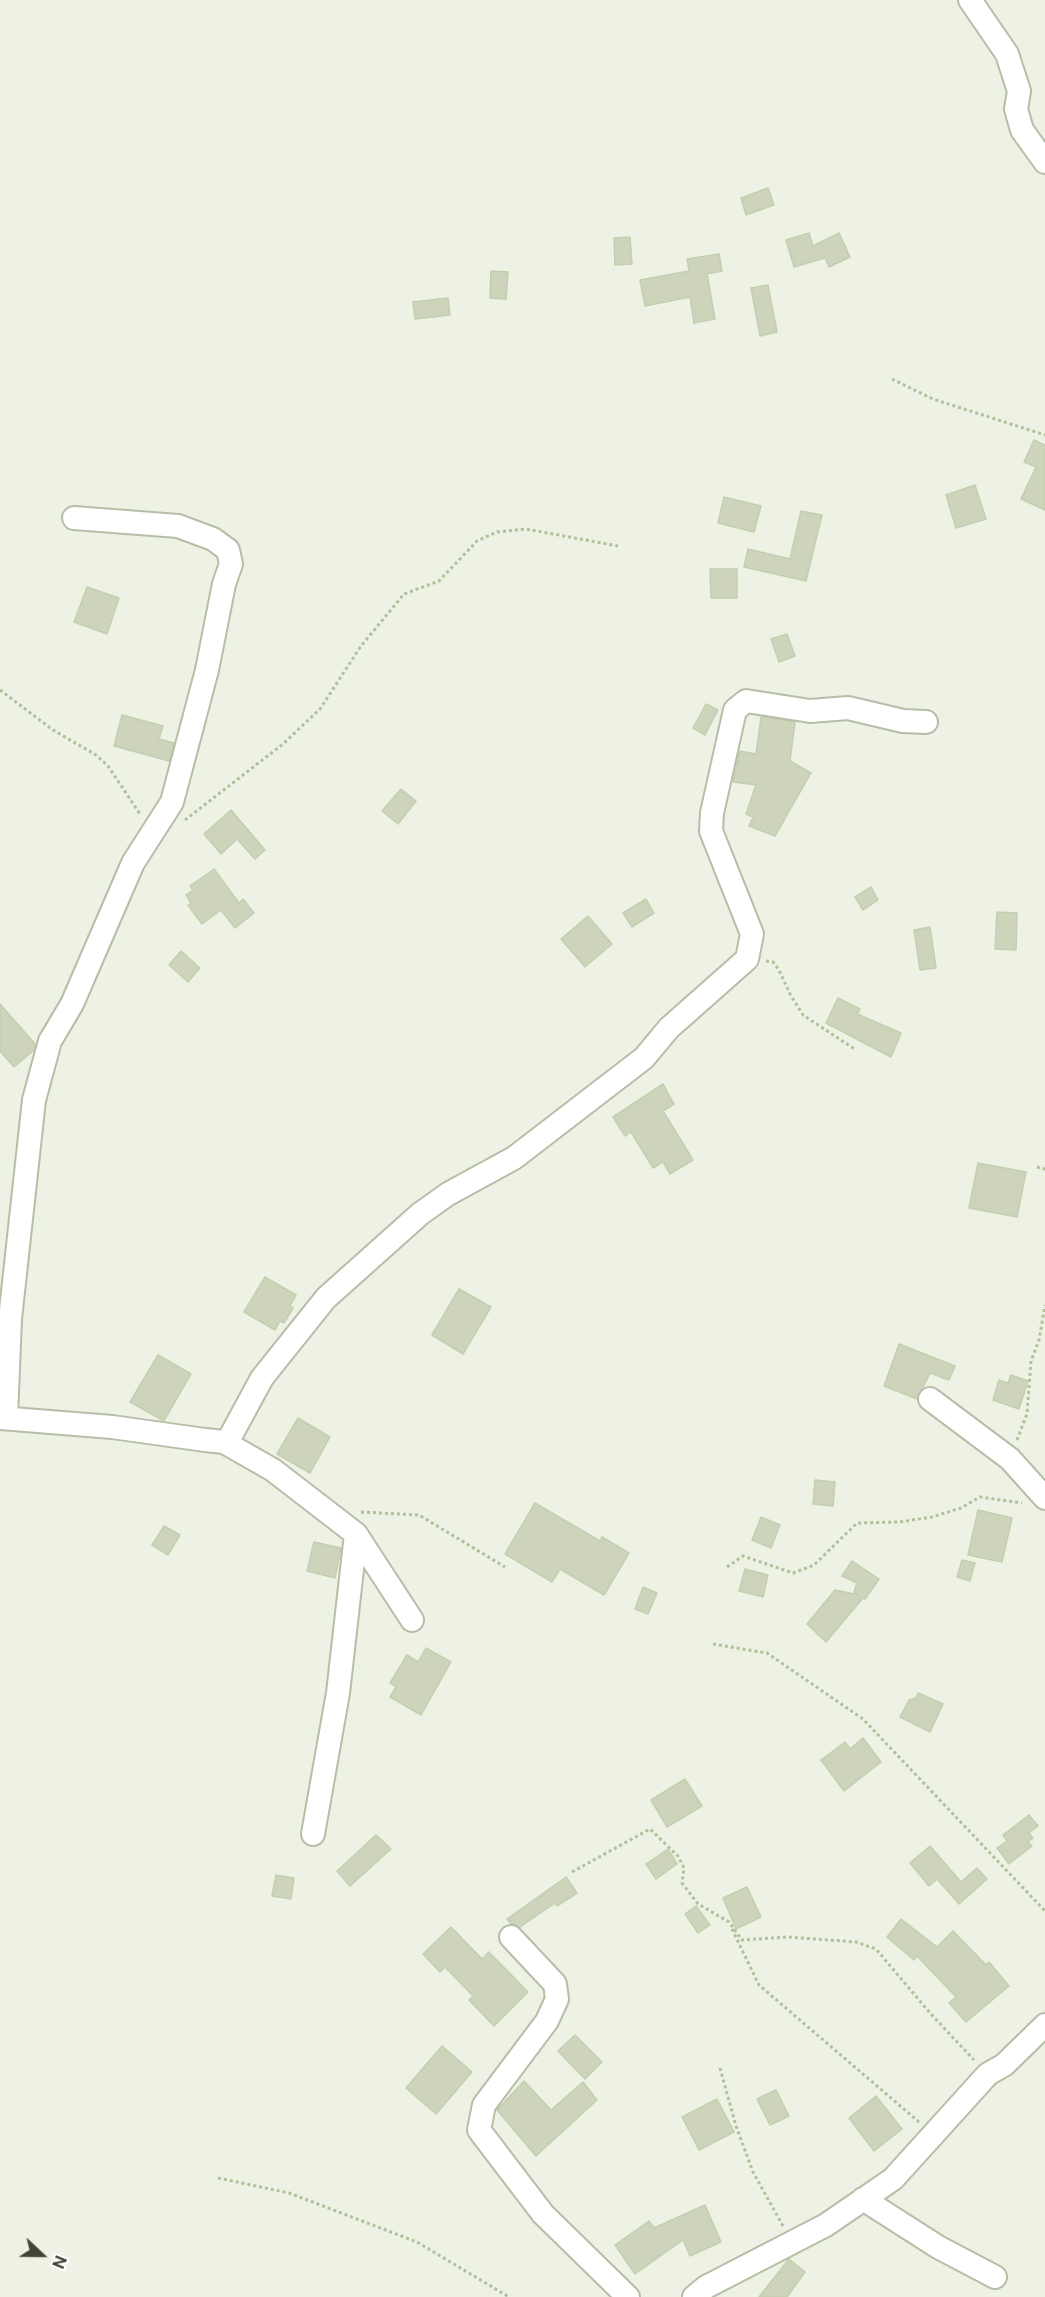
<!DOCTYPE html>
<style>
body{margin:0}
#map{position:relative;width:1045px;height:2297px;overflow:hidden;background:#edf2e5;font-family:"Public Sans",sans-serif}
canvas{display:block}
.north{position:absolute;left:12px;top:2225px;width:60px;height:60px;-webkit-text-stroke:4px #fff;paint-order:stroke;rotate:112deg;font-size:16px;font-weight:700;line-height:24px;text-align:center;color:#404535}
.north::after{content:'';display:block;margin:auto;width:21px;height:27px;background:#404535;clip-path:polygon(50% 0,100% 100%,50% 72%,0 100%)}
</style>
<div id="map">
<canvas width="1045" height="2297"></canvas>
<div class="north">N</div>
</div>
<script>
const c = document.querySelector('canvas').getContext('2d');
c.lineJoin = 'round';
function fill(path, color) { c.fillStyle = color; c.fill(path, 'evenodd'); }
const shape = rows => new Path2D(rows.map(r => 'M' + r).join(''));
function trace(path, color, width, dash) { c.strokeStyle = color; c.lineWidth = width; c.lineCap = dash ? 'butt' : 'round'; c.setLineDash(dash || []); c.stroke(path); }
const building = shape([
 [768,188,774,205,746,215,741,198,768,188],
 [809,233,813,246,839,233,850,257,829,267,825,258,794,267,786,240,809,233],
 [630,237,632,264,615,265,614,238,630,237],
 [719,254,722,271,707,274,715,319,694,323,690,297,645,306,640,280,689,271,687,259,719,254],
 [491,271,508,272,506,299,490,298,491,271],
 [768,285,777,332,760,336,751,288,768,285],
 [448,298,450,315,415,319,413,302,448,298],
 [1034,440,1045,445,1045,510,1021,499,1036,467,1024,462,1034,440],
 [975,485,986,519,956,528,946,495,975,485],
 [724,497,761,506,754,532,718,523,724,497],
 [801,511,822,515,806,581,744,567,748,549,790,559,801,511],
 [710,569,737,569,737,598,711,598,710,569],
 [87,587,119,598,107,634,74,622,87,587],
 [787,634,795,656,779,662,771,639,787,634],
 [706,704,718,710,705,735,693,728,706,704],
 [122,715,163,726,159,739,174,743,169,761,114,746,122,715],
 [761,717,795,722,790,761,811,773,775,836,749,826,753,817,746,814,756,785,733,782,740,751,756,754,761,717],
 [401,789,416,801,398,824,382,811,401,789],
 [231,810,265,850,255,859,237,839,221,854,204,834,231,810],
 [214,869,239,903,243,899,254,913,235,928,221,910,202,924,188,905,191,903,186,895,193,890,190,886,214,869],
 [871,887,878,900,863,910,855,897,871,887],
 [646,899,654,913,632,927,623,913,646,899],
 [997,912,1017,913,1016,950,995,949,997,912],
 [588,916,612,944,585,967,561,939,588,916],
 [930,927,936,968,920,970,914,930,930,927],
 [181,951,200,968,188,982,169,965,181,951],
 [838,998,860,1009,857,1014,901,1033,891,1057,826,1023,838,998],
 [0,1004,35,1044,34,1050,14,1067,0,1051,0,1004],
 [663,1084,674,1104,663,1111,693,1160,670,1174,663,1162,653,1168,631,1132,625,1136,613,1117,663,1084],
 [978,1163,1026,1172,1017,1217,969,1208,978,1163],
 [265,1277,296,1295,290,1306,293,1308,284,1323,280,1321,275,1330,244,1312,265,1277],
 [459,1289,491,1307,463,1354,432,1335,459,1289],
 [899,1344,955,1366,949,1380,930,1373,917,1399,884,1386,899,1344],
 [158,1355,191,1374,164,1421,130,1402,158,1355],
 [1011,1375,1028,1381,1019,1409,993,1400,999,1380,1008,1383,1011,1375],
 [298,1418,330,1437,310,1473,277,1454,298,1418],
 [815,1480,835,1482,833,1506,813,1504,815,1480],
 [535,1503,600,1541,602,1537,629,1553,604,1595,560,1569,552,1582,505,1554,535,1503],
 [978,1510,1012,1518,1002,1562,968,1555,978,1510],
 [761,1517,780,1525,771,1548,752,1540,761,1517],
 [164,1526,180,1535,168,1555,152,1545,164,1526],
 [314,1542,341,1548,335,1578,307,1571,314,1542],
 [962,1560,975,1563,970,1581,957,1577,962,1560],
 [852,1561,879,1579,865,1599,863,1598,826,1642,807,1624,835,1590,859,1595,854,1592,857,1583,842,1576,852,1561],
 [745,1569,768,1575,763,1597,739,1591,745,1569],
 [643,1587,657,1593,648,1614,635,1609,643,1587],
 [426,1648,451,1662,421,1715,390,1697,396,1687,390,1683,407,1655,418,1662,426,1648],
 [918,1693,943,1704,930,1732,900,1717,909,1700,916,1698,918,1693],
 [863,1738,881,1762,844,1791,821,1760,845,1742,850,1749,863,1738],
 [685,1779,702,1806,667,1827,651,1800,685,1779],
 [1029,1815,1038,1826,1029,1833,1033,1838,1028,1842,1032,1846,1009,1864,997,1848,1007,1841,1003,1835,1029,1815],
 [376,1835,391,1849,350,1886,337,1871,376,1835],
 [930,1846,961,1882,977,1868,987,1879,959,1904,937,1879,929,1886,910,1863,930,1846],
 [668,1849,677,1864,656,1879,646,1864,668,1849],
 [276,1875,294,1878,291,1899,272,1896,276,1875],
 [566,1877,577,1893,557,1906,555,1903,520,1927,511,1924,507,1919,566,1877],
 [747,1887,761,1917,736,1929,723,1898,747,1887],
 [696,1906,710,1925,698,1933,685,1914,696,1906],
 [901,1919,937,1947,953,1931,986,1965,989,1962,1009,1986,966,2022,949,2003,956,1997,917,1956,914,1960,887,1937,901,1919],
 [451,1927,482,1959,489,1952,528,1992,494,2026,469,2000,473,1996,445,1967,440,1972,423,1954,451,1927],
 [575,2035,602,2062,585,2079,558,2051,575,2035],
 [442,2046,472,2072,436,2114,406,2088,442,2046],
 [524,2081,551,2110,583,2082,597,2100,536,2156,497,2110,524,2081],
 [776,2090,789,2116,770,2125,757,2099,776,2090],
 [876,2096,902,2129,874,2151,849,2118,876,2096],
 [717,2099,734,2132,699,2150,682,2117,717,2099],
 [705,2205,721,2242,690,2256,683,2240,635,2274,615,2245,649,2221,654,2228,705,2205],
 [789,2259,805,2272,787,2297,759,2297,789,2259]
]);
const path = shape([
 [892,379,933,399,1045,435],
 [0,690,53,730,96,755,108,766,140,814],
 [185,820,283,744,320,709,361,646,404,594,439,581,477,541,497,532,526,529,618,546],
 [766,961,773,962,779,970,790,994,803,1015,856,1050],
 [1037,1167,1045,1169],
 [1017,1440,1027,1414,1031,1361,1039,1340,1045,1305],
 [361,1512,419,1515,505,1567],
 [727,1567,743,1556,793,1573,814,1565,857,1523,899,1522,932,1517,961,1508,980,1497,1022,1503],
 [713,1644,767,1653,863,1719,1045,1911],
 [572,1872,650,1829,678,1856,684,1868,682,1883,698,1904,729,1922,742,1940,788,1937,856,1942,876,1949,930,2013,974,2060],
 [732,1929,759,1985,919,2122],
 [720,2068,736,2126,753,2172,783,2226],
 [218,2178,289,2193,417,2242,509,2297]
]);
const minor = shape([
 [970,0,1007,54,1019,91,1016,109,1022,130,1045,162],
 [930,1399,1010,1459,1045,1498],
 [0,1418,112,1427,205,1440,224,1442,229,1439,262,1378,326,1298,420,1214,448,1194,514,1158,644,1058,669,1028,747,959,752,934,711,831,712,813,735,710,746,701,810,711,848,708,903,721,926,722],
 [6,1418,10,1319,34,1100,50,1041,72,1004,133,863,172,802,207,670,224,584,231,564,228,550,213,539,178,526,74,518],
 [224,1442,273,1470,356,1534,412,1620],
 [313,1834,338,1693,356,1534],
 [511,1937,555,1984,557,1999,547,2021,484,2105,479,2130,543,2214,628,2297],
 [863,2199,938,2247,995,2277],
 [694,2297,706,2287,826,2225,893,2179,988,2074,1004,2065,1045,2025]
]);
fill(building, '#cdd4bb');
trace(building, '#c5ceae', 1.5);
trace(minor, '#b6bea8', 26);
trace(path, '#b3bf99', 3, [3, 3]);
trace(minor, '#fff', 22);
</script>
